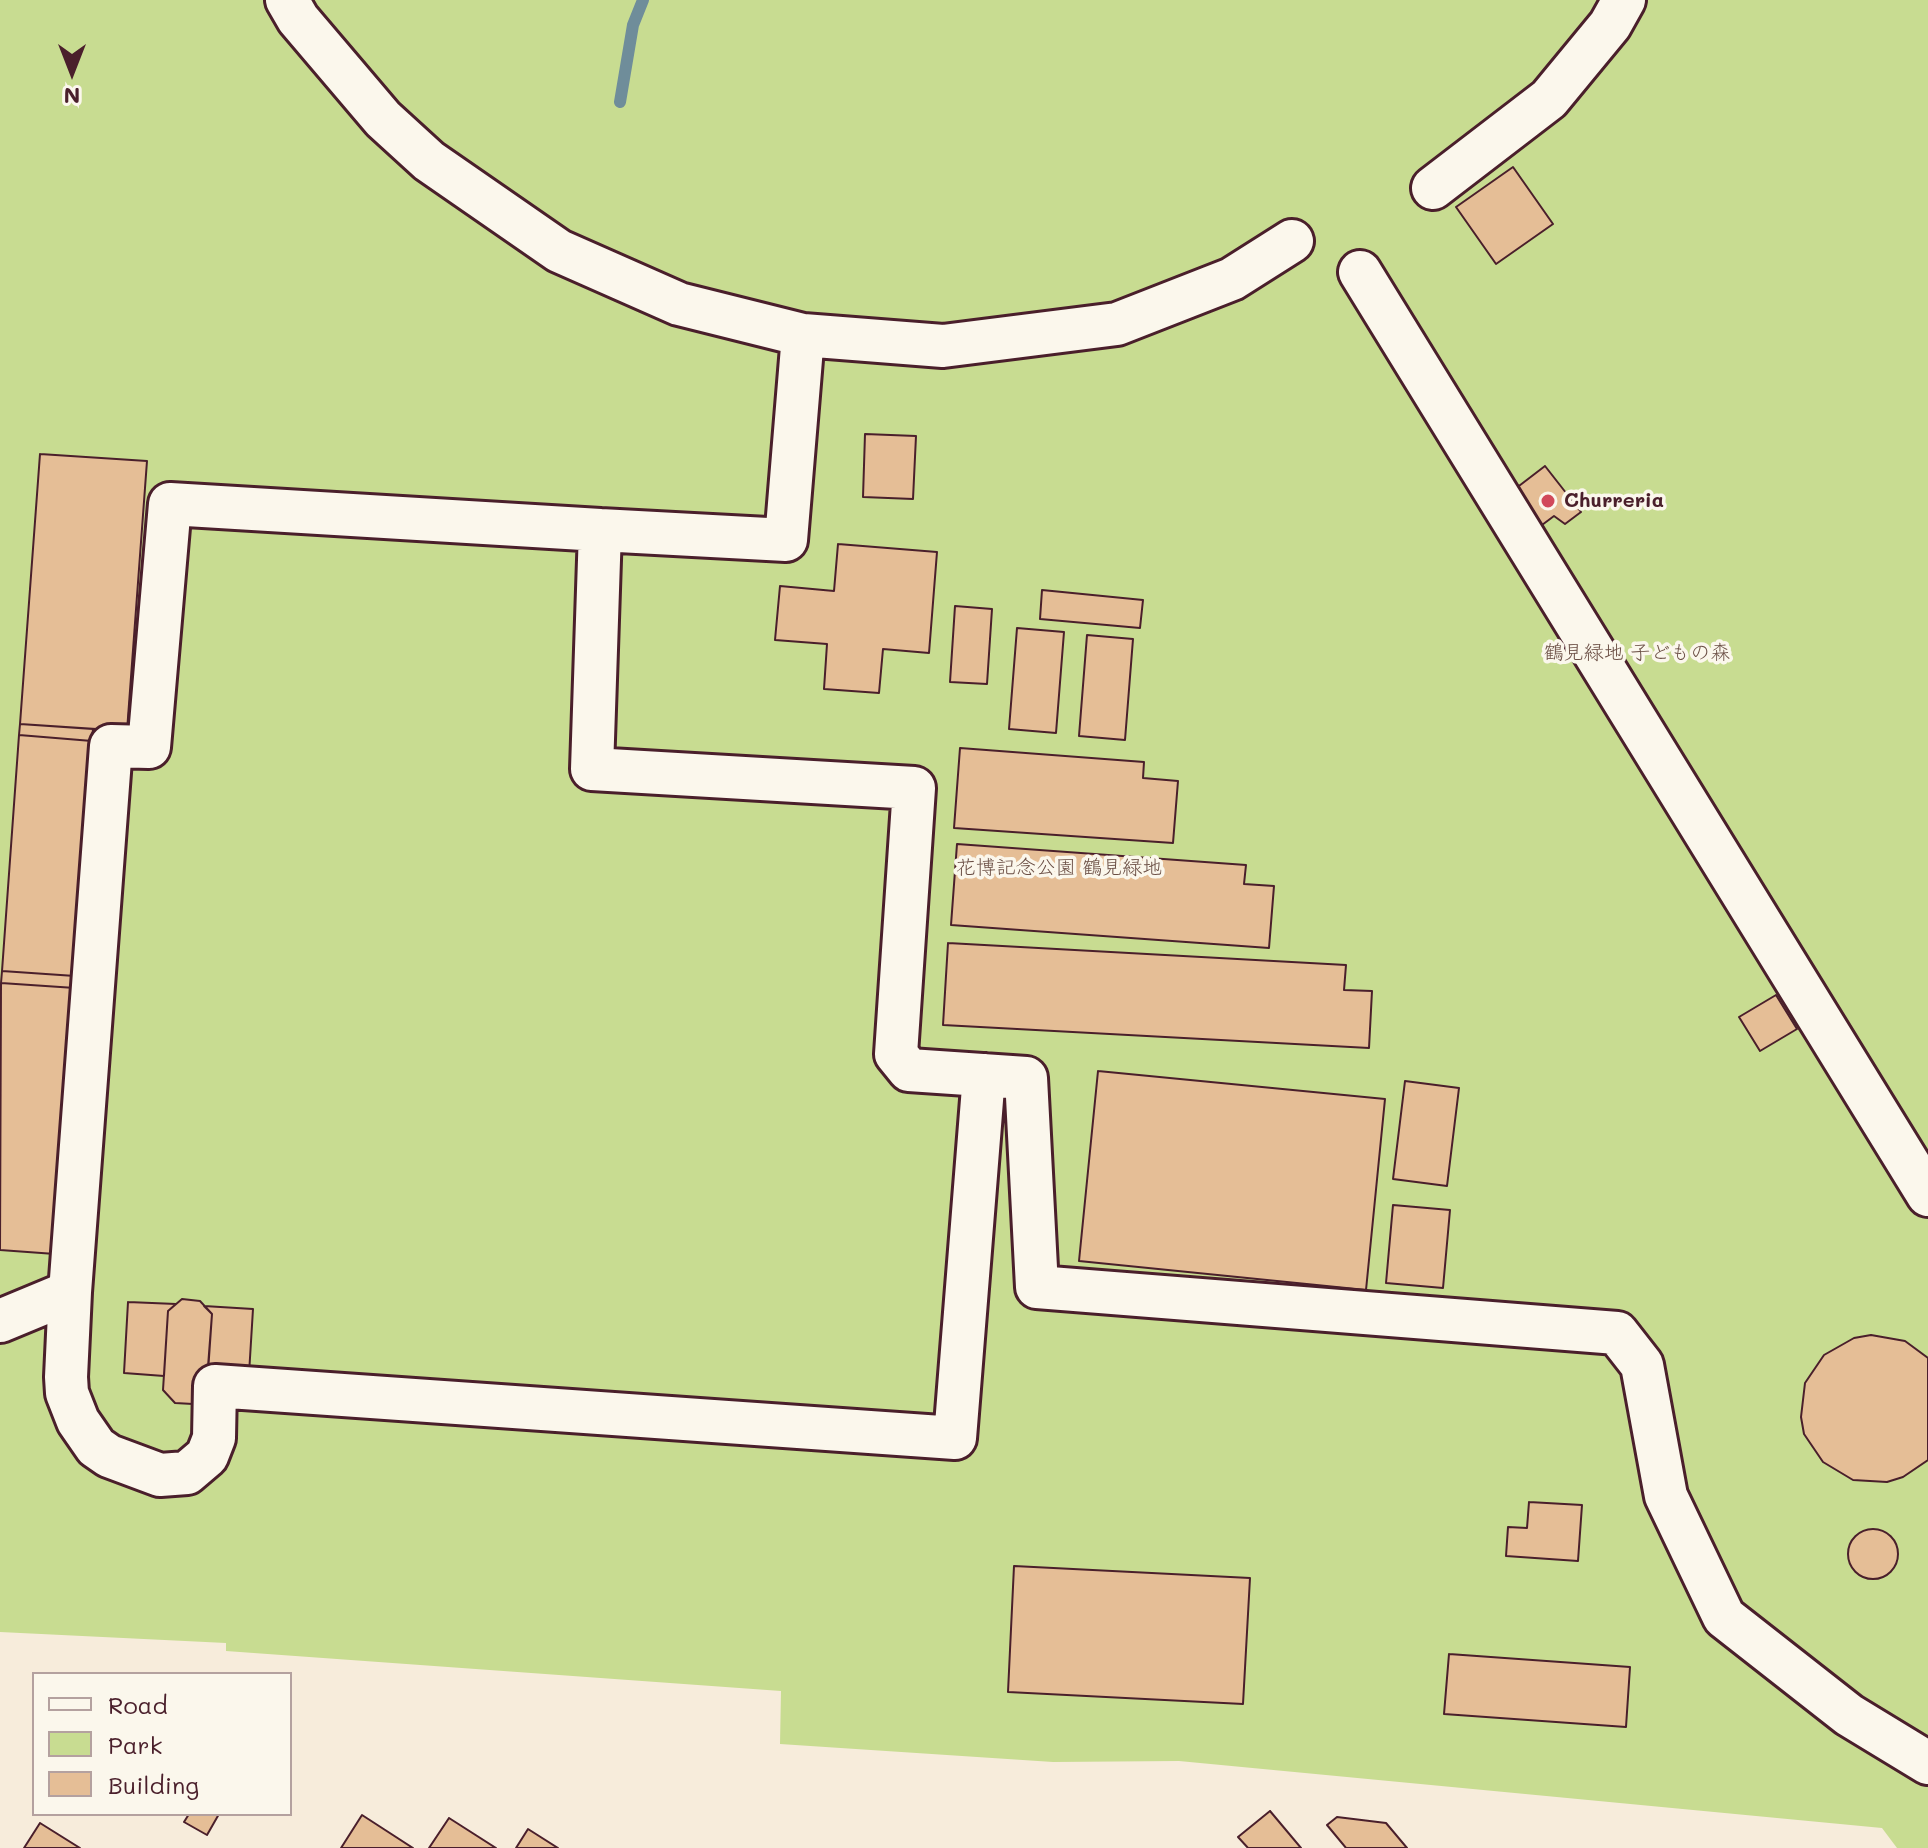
<!DOCTYPE html>
<meta charset="utf-8">
<style>
body{margin:0}
#map{position:relative;width:1928px;height:1848px;overflow:hidden;background:#f7ecdb;font-family:Mali,sans-serif}
canvas{display:block}
.legend{position:absolute;left:32px;top:1672px;width:260px;height:144px;box-sizing:border-box;background:#fbf7ec;border:2px solid #b4a19f;margin:0;padding:10px 14px;list-style:none;font-size:24px;color:#4a1f2b}
.legend li{display:flex;align-items:center;gap:16px;height:40px}
.legend b{width:40px;border:2px solid #b4a19f}
.north{position:absolute;left:32px;top:32px;width:80px;height:80px;-webkit-text-stroke:6px #fbf7ec;paint-order:stroke;rotate:180deg;font-size:22px;font-weight:700;line-height:32px;text-align:center;color:#4a1f2b}
.north::after{content:'';display:block;margin:auto;width:28px;height:36px;background:#4a1f2b;clip-path:polygon(50% 0,100% 100%,50% 72%,0 100%)}
</style>
<div id="map">
<canvas width="1928" height="1848"></canvas>
<ul class="legend">
<li><b style="height:10px;background:#fbf7ec"></b>Road</li>
<li><b style="height:22px;background:#c8dc91"></b>Park</li>
<li><b style="height:22px;background:#e5be96"></b>Building</li>
</ul>
<div class="north">N</div>
</div>
<script>
const c = document.querySelector('canvas').getContext('2d');
c.lineJoin = 'round';
function fill(path, color) { c.fillStyle = color; c.fill(path, 'evenodd'); }
const shape = rows => new Path2D(rows.map(r => 'M' + r).join(''));
function trace(path, color, width, dash) { c.strokeStyle = color; c.lineWidth = width; c.lineCap = dash ? 'butt' : 'round'; c.setLineDash(dash || []); c.stroke(path); }
function write(font, color, halo, rows, align = 'center') {
  c.font = font + ' Mali,"Klee One",sans-serif'; c.lineWidth = 7; c.setLineDash([]); c.textBaseline = 'middle'; c.strokeStyle = halo; c.fillStyle = color; for (const [text, x, y, turn = 0] of rows) {
    c.save(); c.translate(x, y); c.rotate((+turn || 0) * Math.PI / 180); c.textAlign = isNaN(turn) ? turn : align; if (halo) c.strokeText(text, 0, 0); c.fillText(text, 0, 0); c.restore();
  }
}
const green = shape([
 [0,0,1928,0,1928,1848,1897,1848,1882,1828,1179,1761,1053,1762,780,1744,781,1691,226,1651,226,1643,0,1632]
]);
const stream = shape([
 [620,102,633,25,643,0]
]);
const building = shape([
 [1513,167,1553,224,1496,264,1456,207,1513,167],
 [865,434,916,436,913,499,863,497,865,434],
 [40,454,147,461,127,731,20,724,40,454],
 [1545,466,1581,512,1565,524,1554,516,1542,525,1515,489,1545,466],
 [838,544,937,552,929,653,883,649,879,693,824,689,827,644,775,640,780,586,834,591,838,544],
 [1042,590,1143,600,1140,628,1040,619,1042,590],
 [955,606,992,609,987,684,950,682,955,606],
 [1017,628,1064,632,1056,733,1009,729,1017,628],
 [1087,635,1133,639,1125,740,1079,736,1087,635],
 [20,724,93,729,92,741,19,735,20,724],
 [19,735,92,741,75,976,2,971,19,735],
 [960,748,1144,762,1143,778,1178,781,1173,843,954,828,960,748],
 [957,844,1246,865,1244,884,1274,886,1269,948,951,925,957,844],
 [948,943,1346,965,1344,990,1372,991,1369,1048,943,1025,948,943],
 [2,971,75,976,75,988,1,983,2,971],
 [1,983,75,988,55,1254,0,1250,1,983],
 [1776,995,1797,1029,1760,1051,1739,1017,1776,995],
 [1098,1071,1385,1099,1366,1290,1079,1261,1098,1071],
 [1405,1081,1459,1088,1447,1186,1393,1179,1405,1081],
 [1393,1205,1450,1210,1443,1288,1386,1283,1393,1205],
 [182,1299,200,1301,212,1314,206,1393,193,1404,175,1403,163,1390,168,1311,182,1299],
 [128,1302,176,1304,168,1311,164,1376,124,1373,128,1302],
 [204,1306,253,1309,249,1374,208,1372,212,1314,204,1306],
 [1871,1335,1905,1341,1928,1358,1928,1460,1903,1477,1887,1482,1853,1480,1823,1462,1804,1434,1801,1417,1805,1383,1824,1355,1854,1338,1871,1335],
 [1529,1502,1582,1505,1578,1561,1506,1556,1508,1527,1527,1528,1529,1502],
 '1848 1554a25 25 0 1 1 50 0a25 25 0 1 1-50 0Z',
 [1014,1566,1250,1578,1243,1704,1008,1692,1014,1566],
 [1449,1654,1630,1667,1626,1727,1444,1714,1449,1654],
 [1270,1811,1301,1848,1248,1848,1238,1837,1270,1811],
 [189,1814,219,1814,207,1835,184,1822,189,1814],
 [362,1815,413,1848,341,1848,362,1815],
 [1337,1817,1386,1823,1407,1848,1346,1848,1327,1825,1337,1817],
 [449,1818,496,1848,429,1848,449,1818],
 [40,1823,80,1848,24,1848,40,1823],
 [528,1829,558,1848,516,1848,528,1829]
]);
const street = shape([
 [287,0,298,19,383,119,429,161,559,251,679,304,803,335,943,346,1117,324,1232,279,1292,241],
 [1433,188,1549,99,1610,25,1624,0],
 [1360,272,1928,1195],
 [600,530,786,540,803,335],
 [70,1292,66,1377,67,1393,78,1421,96,1447,109,1456,160,1475,187,1473,207,1456,214,1438,215,1386,955,1438,984,1075],
 [0,1321,70,1292,111,746,149,747,170,504,600,530,592,769,914,788,896,1054,909,1070,1026,1078,1037,1287,1617,1333,1642,1365,1666,1496,1724,1617,1849,1715,1928,1763]
]);
const markers = [
 [1548,501,8,"#d1495b"]
];
const poiNames = [
 ["Churreria",1564,501]
];
const parkNames = [
 ["鶴見緑地 子どもの森",1637,653],
 ["花博記念公園 鶴見緑地",1059,868]
];
fill(green, '#c8dc91');
trace(stream, '#6f8d9a', 12);
fill(building, '#e5be96');
trace(building, '#4a1f2b', 2);
trace(street, '#4a1f2b', 48);
trace(street, '#fbf7ec', 42);
for (const [x, y, r, color] of markers) { const dot = new Path2D(); dot.arc(x, y, r, 0, 2 * Math.PI); c.fillStyle = color; c.fill(dot); trace(dot, '#fbf7ec', 3); }
write('bold 20px', '#4a1f2b', '#fbf7ec', poiNames, 'left');
write('20px', '#6a4e44', '#fbf7ec', parkNames);
</script>
